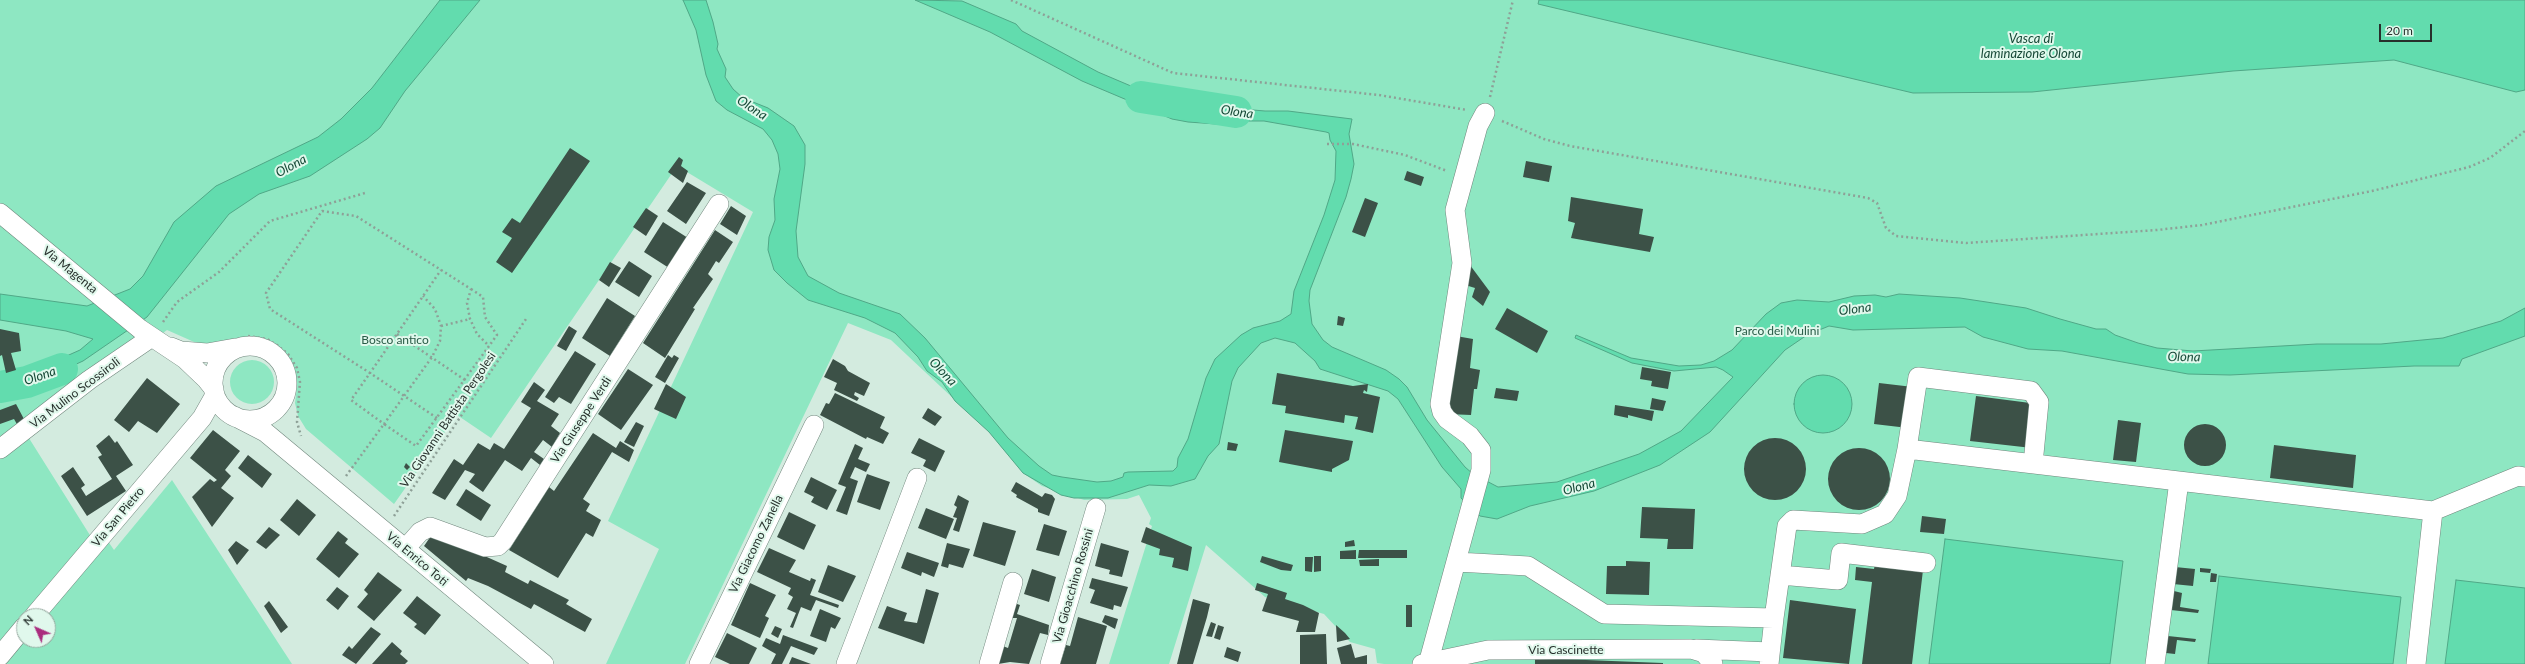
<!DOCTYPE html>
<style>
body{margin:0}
#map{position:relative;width:2525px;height:664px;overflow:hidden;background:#d3ebdf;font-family:Lato,sans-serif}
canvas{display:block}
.north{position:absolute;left:16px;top:608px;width:40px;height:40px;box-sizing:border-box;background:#e0f8ec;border:1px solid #96a89f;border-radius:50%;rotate:315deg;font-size:11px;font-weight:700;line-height:16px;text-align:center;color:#27302c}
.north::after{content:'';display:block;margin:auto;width:14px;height:18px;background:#aa2d7e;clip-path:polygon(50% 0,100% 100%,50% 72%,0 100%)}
.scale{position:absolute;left:2379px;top:24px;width:53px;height:18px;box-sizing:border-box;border:2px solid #27302c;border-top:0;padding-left:5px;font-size:12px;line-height:14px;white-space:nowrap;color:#27302c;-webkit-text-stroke:3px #e0f8ec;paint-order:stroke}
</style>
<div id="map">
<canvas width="2525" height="664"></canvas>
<div class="north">N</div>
<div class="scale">20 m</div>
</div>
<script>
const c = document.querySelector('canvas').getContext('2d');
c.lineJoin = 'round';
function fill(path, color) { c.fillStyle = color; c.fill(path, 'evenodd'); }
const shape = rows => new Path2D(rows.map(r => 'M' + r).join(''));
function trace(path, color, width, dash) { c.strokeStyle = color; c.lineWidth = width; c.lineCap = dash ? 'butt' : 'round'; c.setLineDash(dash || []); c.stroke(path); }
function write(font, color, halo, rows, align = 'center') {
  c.font = font + ' Lato,sans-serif'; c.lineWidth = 4; c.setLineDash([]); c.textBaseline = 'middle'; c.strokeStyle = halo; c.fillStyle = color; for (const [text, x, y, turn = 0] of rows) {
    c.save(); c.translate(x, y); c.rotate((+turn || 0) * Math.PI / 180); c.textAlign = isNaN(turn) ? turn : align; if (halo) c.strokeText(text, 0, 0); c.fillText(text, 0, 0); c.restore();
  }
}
const green = shape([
 [0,0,2525,0,2525,664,1384,664,1377,663,1375,649,1350,642,1324,614,1265,597,1206,545,1169,664,1109,664,1152,526,1149,524,1151,518,1139,495,1127,499,1084,500,1042,486,1023,473,989,432,891,340,848,323,685,664,606,664,659,549,608,521,753,212,677,166,491,438,457,415,394,504,306,429,298,416,295,403,297,387,294,370,284,355,270,344,254,339,201,345,167,330,27,435,93,540,103,534,114,550,172,480,292,664,0,664],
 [24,616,48,616,48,640,24,640],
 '230 382a22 22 0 1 1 44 0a22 22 0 1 1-44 0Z'
]);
const water = shape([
 [440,0,480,0,405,91,380,128,367,139,310,176,259,194,229,214,147,317,83,361,39,381,0,386,0,375,33,371,80,350,93,339,66,331,0,320,0,294,87,306,130,289,143,276,174,222,216,186,318,137,341,119,372,88,440,0],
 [683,0,706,0,713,22,718,44,717,49,726,69,725,77,733,89,743,98,768,108,794,126,805,145,805,164,796,231,798,257,808,276,839,293,900,314,925,338,1008,438,1039,466,1052,475,1062,477,1097,482,1111,481,1123,477,1124,473,1128,472,1173,471,1177,467,1178,458,1188,439,1206,378,1215,359,1241,335,1253,328,1280,321,1291,314,1294,291,1324,215,1335,180,1336,151,1330,140,1329,133,1326,132,1264,121,1239,121,1230,125,1188,122,1172,119,1082,81,990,32,915,0,962,1,1016,24,1022,31,1098,72,1145,92,1181,104,1265,111,1288,111,1352,119,1349,134,1354,164,1351,179,1346,197,1310,290,1309,301,1312,324,1323,340,1332,347,1386,370,1399,379,1407,387,1427,420,1465,467,1473,474,1498,487,1557,482,1639,454,1681,431,1733,377,1723,370,1716,367,1674,371,1632,363,1575,338,1576,335,1631,358,1679,366,1701,365,1714,361,1732,350,1766,314,1781,303,1797,300,1829,302,1854,296,1875,295,1886,297,1899,294,1960,298,2026,308,2060,319,2096,329,2106,329,2115,335,2138,343,2157,348,2193,351,2317,344,2381,344,2443,338,2501,321,2525,308,2525,336,2462,359,2459,366,2414,366,2230,375,2188,374,2062,351,2028,349,1983,337,1965,327,1853,330,1829,326,1807,335,1785,350,1710,432,1660,465,1594,491,1530,506,1497,519,1480,516,1461,498,1461,489,1442,467,1398,399,1388,391,1320,369,1315,361,1295,343,1275,338,1261,343,1238,368,1232,381,1219,444,1208,456,1195,479,1171,486,1149,485,1108,498,1074,498,1061,495,1023,473,989,432,955,401,942,382,927,371,918,357,895,333,865,318,808,300,787,283,774,270,768,250,769,237,775,220,774,199,780,169,778,154,772,140,763,129,727,110,716,101,706,75,696,30,683,0],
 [1539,0,2525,0,2525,90,2516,92,2394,60,2233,71,2032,92,1913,93,1538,4,1539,0],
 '1794 404a29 29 0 1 1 58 0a29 29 0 1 1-58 0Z',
 [1945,539,2123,561,2110,664,1929,664,1945,539],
 [2219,576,2401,597,2393,664,2208,664,2219,576],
 [2456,580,2525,588,2525,664,2445,664,2456,580]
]);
const river = shape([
 [1141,97,1236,112],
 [0,387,27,382,62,369]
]);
const building = shape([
 [570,148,590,161,512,273,496,262,512,238,502,232,512,218,520,223],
 [679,157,683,160,681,166,688,171,683,183,668,172],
 [1526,161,1552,166,1549,182,1523,177],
 [1407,171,1424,177,1421,186,1404,180],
 [687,182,706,193,686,224,667,211],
 [1571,197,1643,209,1639,234,1654,237,1650,252,1571,238,1575,223,1568,221],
 [1365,198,1378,203,1365,237,1352,232],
 [731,206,746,216,737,235,720,224],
 [646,208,658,216,646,236,633,227],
 [663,222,688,238,669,268,644,252],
 [715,230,733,242,719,263,716,261,708,274,713,279,693,308,695,309,665,358,643,343],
 [1464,257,1490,292,1483,306,1472,297,1475,288,1462,284],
 [629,261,652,276,639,297,615,282],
 [610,262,621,268,609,287,599,280],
 [607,298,635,316,610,356,582,338],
 [1507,308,1548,331,1537,353,1495,329],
 [1338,316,1345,318,1343,326,1337,325],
 [569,326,577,331,566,351,557,346],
 [0,329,19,333,21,351,11,353,16,370,6,373,2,355,0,356],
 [1456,336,1473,339,1470,368,1480,370,1477,389,1474,389,1471,415,1447,414],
 [575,351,596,364,571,404,559,397,554,403,545,397],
 [668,355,672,358,674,355,679,358,665,383,655,377],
 [833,359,845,366,848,371,870,383,864,396,855,392,854,395,859,398,857,401,834,390,837,383,824,377],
 [1642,367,1671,372,1668,389,1651,386,1652,381,1640,379],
 [628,369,653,385,621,430,598,414],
 [1277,373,1353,386,1368,384,1367,392,1364,390,1363,393,1380,397,1373,433,1355,429,1358,417,1345,415,1344,423,1285,413,1286,406,1272,404],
 [147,378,180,404,157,433,138,421,129,432,114,420],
 [534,382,545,390,537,401,559,414,551,426,560,433,552,447,543,440,534,452,544,459,540,465,531,458,522,471,505,460,483,492,469,482,475,474,465,470,445,500,432,493,454,459,463,465,478,443,490,450,494,443,504,449,531,408,521,402],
 [1879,383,1913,387,1908,428,1874,424],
 [666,384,686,397,676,419,654,409],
 [1496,388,1519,391,1517,401,1494,398],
 [835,393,885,417,880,428,889,433,883,444,867,437,866,439,820,415,826,403,829,404],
 [1976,396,2038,404,2032,448,1970,441],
 [1652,398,1666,401,1663,411,1650,409],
 [16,404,25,421,18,426,14,419,0,424,0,410],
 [1615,405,1654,411,1652,421,1628,415,1628,418,1614,415],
 [928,408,942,417,935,426,922,418],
 [2118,420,2141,423,2136,462,2113,460],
 [636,422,644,426,634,447,624,442],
 '2184 445a21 21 0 1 1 42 0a21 21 0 1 1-42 0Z',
 [213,430,240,451,225,470,231,476,221,488,234,498,212,527,192,497,210,479,214,482,217,480,190,458],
 [1285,430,1353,441,1349,460,1332,469,1332,472,1279,462],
 [593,433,616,448,620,441,634,450,629,462,612,452,583,499,590,504,586,511,601,520,593,537,586,533,558,578,509,550,549,487,554,491],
 [109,435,115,443,117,441,133,465,116,476,126,491,87,516,61,476,73,467,85,485,81,488,86,496,112,479,98,457,102,455,96,446],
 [919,438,945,451,935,472,923,466,926,460,911,453],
 '1744 469a31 31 0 1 1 62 0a31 31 0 1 1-62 0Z',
 [1228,442,1238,444,1236,451,1227,450],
 [855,444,863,448,858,459,870,464,866,472,855,467,850,478,858,481,847,515,836,511,846,487,838,484],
 [2274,445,2356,455,2353,488,2270,478],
 '1828 479a31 31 0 1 1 62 0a31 31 0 1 1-62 0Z',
 [248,455,272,474,262,488,238,468],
 [406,463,410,467,407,470,404,467],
 [867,474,890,482,880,510,857,502],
 [811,477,837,490,827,510,811,502,814,497,804,492],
 [1016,482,1042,497,1045,493,1052,495,1055,499,1049,516,1038,512,1038,509,1016,497,1017,495,1011,491],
 [466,489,491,505,481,521,456,505],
 [958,495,969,501,959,532,953,530,957,518,953,517,957,507,954,505],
 [297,499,316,515,299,536,280,520],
 [1642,507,1695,509,1693,549,1667,549,1668,539,1640,538],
 [926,508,954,519,946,539,918,528],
 [789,512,816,525,804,550,777,537],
 [1922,516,1946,519,1944,534,1920,532],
 [983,522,1016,531,1005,566,973,556],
 [1044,524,1067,531,1059,556,1036,550],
 [269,527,280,535,266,549,256,542],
 [1146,527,1192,547,1188,571,1172,567,1174,558,1159,555,1160,549,1141,542],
 [338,531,348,539,345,543,359,554,339,578,316,559],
 [433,533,507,566,505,572,528,584,530,580,569,600,566,604,592,619,585,632,534,604,531,609,488,586,468,578,466,581,424,546],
 [1354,540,1355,546,1345,547,1345,542],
 [236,541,249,550,237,565,228,550],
 [947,543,970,549,963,568,949,564,948,568,941,566],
 [1101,543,1129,551,1122,577,1109,574,1110,570,1095,566],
 [769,548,796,560,789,572,810,581,811,578,816,580,810,595,839,605,838,608,816,600,811,611,801,607,793,628,790,627,796,613,787,609,793,597,788,594,791,588,757,572],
 [1356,550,1356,559,1340,559,1340,551],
 [1359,550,1407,550,1407,558,1358,558],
 [907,552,939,563,934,577,922,572,921,576,901,568],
 [1262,556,1293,565,1291,571,1281,570,1260,562],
 [1314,556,1321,556,1321,571,1314,572],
 [1305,557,1313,557,1312,572,1305,571],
 [1379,559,1379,566,1360,566,1359,560],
 [1626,561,1650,562,1649,595,1606,594,1607,566,1626,566],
 [1875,564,1923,570,1912,664,1862,664,1872,582,1855,580,1856,567,1874,569],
 [828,565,856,576,843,602,818,592],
 [2175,567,2195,569,2193,586,2173,584],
 [2200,568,2211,569,2210,573,2200,572],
 [1032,569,1056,577,1049,602,1024,594],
 [378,572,402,590,374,621,357,607,368,594,364,590],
 [2211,573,2217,574,2216,582,2210,582],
 [1092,578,1128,587,1121,607,1114,605,1113,610,1090,603,1095,590,1089,588],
 [750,583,776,595,765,616,769,618,760,638,731,625],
 [1257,583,1287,593,1285,599,1303,605,1319,613,1315,632,1296,632,1299,621,1262,611,1268,594,1255,590],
 [337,587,349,596,338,610,326,600],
 [926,589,939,593,924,644,878,628,887,606,907,613,904,621,917,623],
 [2174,591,2182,593,2180,607,2199,610,2198,613,2171,610],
 [417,596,441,615,425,635,414,627,417,624,403,613],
 [1193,599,1210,604,1207,617,1193,664,1177,664],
 [1790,600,1856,609,1849,664,1783,658],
 [269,601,288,627,281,633,264,606],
 [1011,602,1020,605,1017,614,1049,625,1048,635,1040,633,1029,664,1010,662,998,664,1000,645,1008,648,1017,618,1007,618],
 [1406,605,1412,605,1412,627,1406,627],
 [820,609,841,618,835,629,831,627,826,642,810,636],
 [1105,615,1118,619,1115,629,1102,622],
 [1078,617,1107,626,1096,664,1060,664,1066,645,1070,646],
 [1211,622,1216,624,1212,637,1206,636],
 [1218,625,1224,627,1220,640,1214,638],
 [1336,625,1345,633,1350,639,1337,642],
 [775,626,782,629,778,638,771,634],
 [371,627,381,634,356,664,342,655,349,646,352,649],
 [727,633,757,648,749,664,730,664,715,657],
 [1326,634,1327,664,1300,664,1300,635],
 [783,635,818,648,814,655,791,646,782,664,771,664,776,654,762,646,766,638,780,644],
 [2168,636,2196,639,2195,642,2177,640,2175,654,2166,653],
 [392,642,402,651,400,654,408,661,405,664,372,664],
 [1351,644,1355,658,1367,655,1367,664,1341,664,1337,648],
 [1227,647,1241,652,1238,662,1224,657],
 [792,657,811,664,789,664],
 [1535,658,1663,663,1663,664,1535,664]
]);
const path = shape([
 [1011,0,1173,73,1379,95,1467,110],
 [1490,97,1513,0],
 [1502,121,1544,139,1570,146,1868,198,1877,203,1886,228,1896,236,1966,243,2157,230,2202,225,2372,191,2469,167,2490,158,2525,131],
 [1327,144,1353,144,1405,155,1447,171],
 [471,289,483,297,485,317,497,335,489,346],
 [163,322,177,302,219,272,270,221,365,193],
 [441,326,470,319],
 [397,334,465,380],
 [248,336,267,339,277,345,288,354,297,368,300,382,297,422,301,436],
 [437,418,370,373,441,270],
 [346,476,384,424,416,446,489,346,477,334,470,319,467,303,471,289,356,216,322,211,266,293,270,309,370,373,351,400,384,424,432,357,440,341,441,326,435,309,423,296],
 [394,516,526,319]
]);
const minor = shape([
 [0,213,140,329,185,359,206,379,214,389],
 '213 383a37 37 0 1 1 74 0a37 37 0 1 1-74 0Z',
 [171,347,181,351,207,353,235,348],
 [234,416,265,432,544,664],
 [0,449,89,380,152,337],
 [1907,449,1918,377,2031,391,2039,402,2033,464],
 [2433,511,2518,476,2525,477],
 [405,549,420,532,430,527,485,547,498,546,503,541,719,204],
 [1457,562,1528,566,1604,614,1774,618,1787,526,1793,520,1862,524,1885,514,1897,496,1907,449,2433,511,2416,664],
 [1780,575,1838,580,1841,553,1926,563],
 [34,616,202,418,215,395],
 [1696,649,1770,652],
 [0,656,24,627],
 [699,664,814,425],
 [846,664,917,478],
 [989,664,1013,582],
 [1050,664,1096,508],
 [1422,664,1488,650,1691,649,1704,653,1713,664],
 [1428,664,1481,470,1481,450,1470,436,1447,419,1442,412,1440,404,1462,263,1455,210,1478,126,1485,113],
 [1769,664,1774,618],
 [2155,664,2179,481]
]);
const streetNames = [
 ["Via Magenta",70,270,39],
 ["Via Mulino Scossiroli",75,393,-37],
 ["Via Giovanni Battista Pergolesi",448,420,-56],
 ["Via Giuseppe Verdi",581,420,-57],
 ["Via San Pietro",118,517,-50],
 ["Via Giacomo Zanella",756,544,-64],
 ["Via Enrico Toti",417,559,40],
 ["Via Gioacchino Rossini",1073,586,-74],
 ["Via Cascinette",1566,650]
];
const parkNames = [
 ["Parco dei Mulini",1777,331],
 ["Bosco antico",395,340]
];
const waterNames = [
 ["Vasca di",2031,39],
 ["laminazione Olona",2031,54],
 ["Olona",752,108,33],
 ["Olona",1237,112,8],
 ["Olona",291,166,-28],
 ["Olona",1855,309,-7],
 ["Olona",2184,357,1],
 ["Olona",943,372,46],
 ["Olona",40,376,-19],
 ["Olona",1579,487,-15]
];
fill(green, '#8ee7c2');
fill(water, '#62dcae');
trace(water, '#50a887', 1);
trace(river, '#62dcae', 32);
fill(building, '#3c5147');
trace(minor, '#71877d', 20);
trace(path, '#8ea097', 2.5, [2, 3]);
trace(minor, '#fff', 19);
write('12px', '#27302c', '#e0f8ec', streetNames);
write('12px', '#295b47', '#e0f8ec', parkNames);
write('italic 13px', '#164937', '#e0f8ec', waterNames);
</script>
